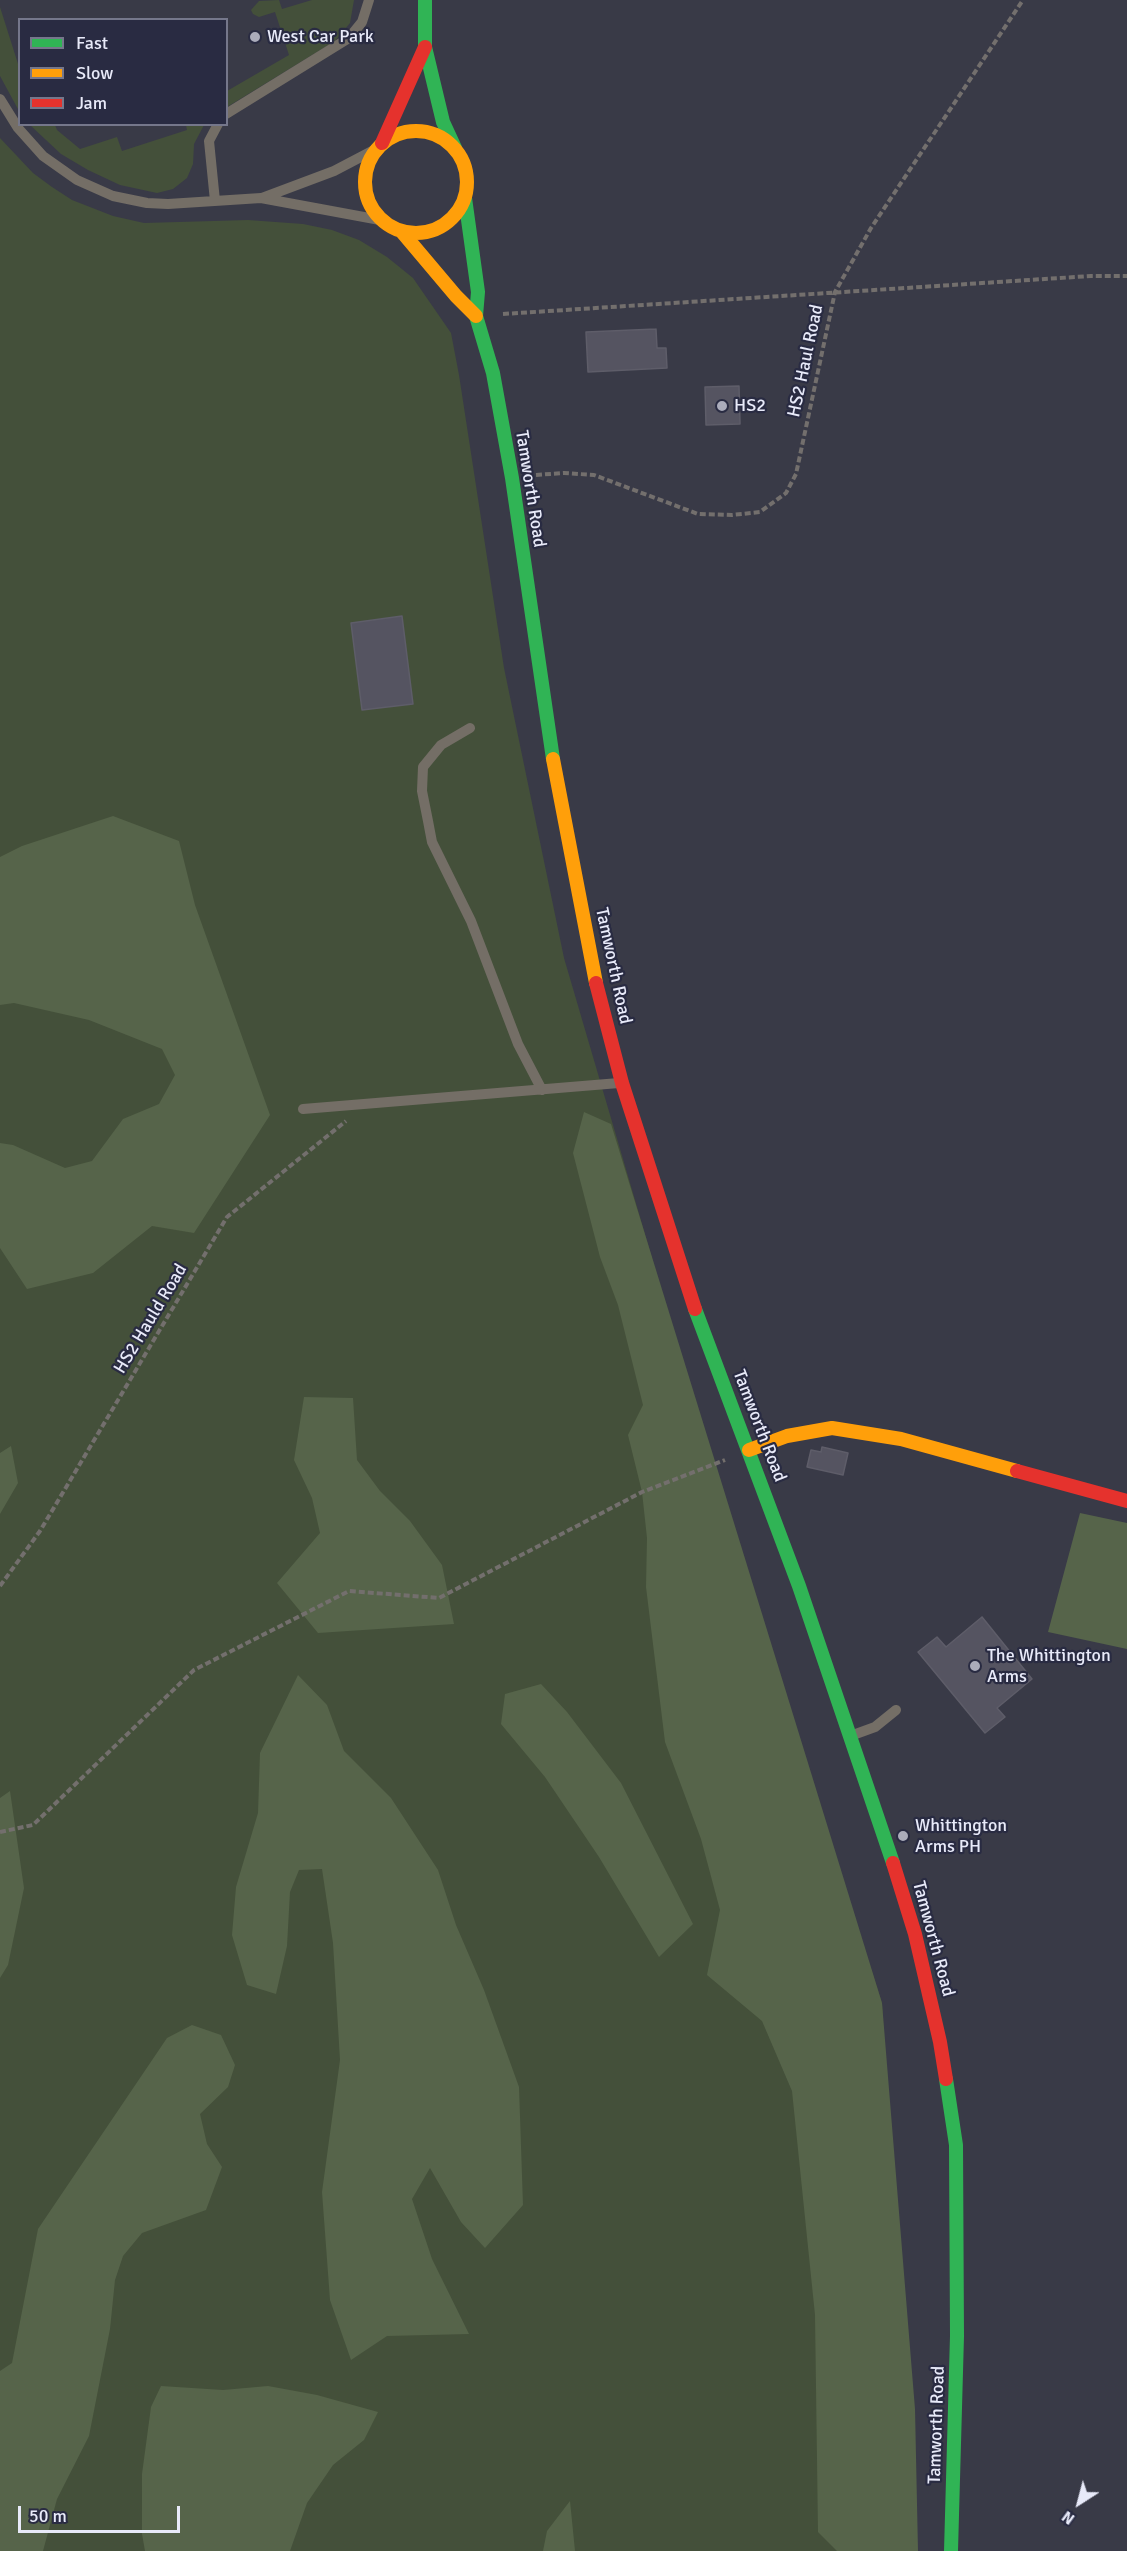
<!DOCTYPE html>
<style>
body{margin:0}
#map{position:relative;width:1127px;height:2551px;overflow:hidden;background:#393a47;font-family:Signika,sans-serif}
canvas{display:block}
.legend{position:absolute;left:18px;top:18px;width:210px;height:108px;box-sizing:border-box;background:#292b42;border:2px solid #75778b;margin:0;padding:8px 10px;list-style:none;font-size:18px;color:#e8eaf9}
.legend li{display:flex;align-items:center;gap:12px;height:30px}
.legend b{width:30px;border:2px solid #75778b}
.north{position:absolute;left:1049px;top:2473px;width:60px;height:60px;-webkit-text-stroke:4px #292b42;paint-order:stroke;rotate:216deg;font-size:16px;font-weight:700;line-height:24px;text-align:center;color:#e8eaf9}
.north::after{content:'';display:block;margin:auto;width:21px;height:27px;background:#e8eaf9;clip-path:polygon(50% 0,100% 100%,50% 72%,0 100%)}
.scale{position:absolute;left:18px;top:2506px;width:162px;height:27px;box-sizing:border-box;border:3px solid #e8eaf9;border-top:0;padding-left:8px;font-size:18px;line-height:21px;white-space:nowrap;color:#e8eaf9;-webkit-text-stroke:4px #292b42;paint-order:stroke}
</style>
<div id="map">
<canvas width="1127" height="2551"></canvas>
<ul class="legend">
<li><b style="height:8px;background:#30b455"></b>Fast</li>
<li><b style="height:8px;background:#ff9f0a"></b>Slow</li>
<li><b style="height:8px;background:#e5322d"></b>Jam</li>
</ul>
<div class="north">N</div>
<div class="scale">50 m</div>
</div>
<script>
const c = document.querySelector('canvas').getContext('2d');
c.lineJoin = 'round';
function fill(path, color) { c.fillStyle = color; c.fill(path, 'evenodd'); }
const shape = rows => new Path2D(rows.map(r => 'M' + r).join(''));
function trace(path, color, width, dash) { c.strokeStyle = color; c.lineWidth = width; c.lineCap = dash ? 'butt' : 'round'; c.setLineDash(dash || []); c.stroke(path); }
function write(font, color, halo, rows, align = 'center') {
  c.font = font + ' Signika,sans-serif'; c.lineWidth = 4.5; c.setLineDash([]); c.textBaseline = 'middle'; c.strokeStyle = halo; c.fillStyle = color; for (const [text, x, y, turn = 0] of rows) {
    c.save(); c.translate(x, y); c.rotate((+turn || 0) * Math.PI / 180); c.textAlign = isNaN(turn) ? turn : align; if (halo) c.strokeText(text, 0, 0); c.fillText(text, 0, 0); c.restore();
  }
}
const green = shape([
 [279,0,282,9,312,0,354,0,350,23,335,41,227,107,227,91,289,55,275,12,259,17,253,14,251,10,259,1],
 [0,7,19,67,19,111,0,76],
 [30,125,55,125,57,130,80,149,117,137,122,151,187,130,186,125,204,125,194,144,193,164,187,178,173,189,157,193,120,185,88,170,61,154],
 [0,138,33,173,52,187,72,200,113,216,144,223,248,220,303,224,332,230,359,240,387,257,413,278,451,333,459,375,504,668,564,958,652,1258,699,1430,882,2003,916,2551,0,2551]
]);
const forest = shape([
 [113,816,179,841,195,905,270,1115,194,1233,152,1226,93,1273,27,1289,0,1248,0,1143,13,1145,65,1168,92,1161,123,1119,159,1104,175,1075,162,1049,89,1020,14,1003,0,1005,0,857,22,846],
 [584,1112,611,1124,882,2003,915,2409,918,2551,837,2551,818,2532,815,2315,792,2091,762,2021,707,1975,720,1910,701,1839,665,1742,646,1587,647,1538,642,1492,628,1435,643,1405,618,1305,600,1257,573,1153],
 [304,1397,353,1398,357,1460,380,1491,410,1521,442,1565,454,1624,318,1633,277,1583,320,1533,312,1498,294,1460],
 [11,1446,18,1483,0,1514,0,1453],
 [1080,1513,1127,1523,1127,1649,1048,1632],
 [298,1675,327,1705,344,1751,391,1798,438,1870,456,1925,484,1990,519,2087,523,2205,485,2248,461,2222,430,2168,412,2199,432,2259,469,2334,387,2336,351,2360,330,2300,322,2192,340,2060,333,1943,322,1869,299,1870,290,1892,287,1946,276,1994,247,1985,232,1935,236,1887,258,1813,260,1753],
 [541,1684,567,1712,621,1783,693,1924,659,1957,599,1857,545,1777,501,1724,505,1694],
 [10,1791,24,1888,8,1965,0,1978,0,1798],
 [192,2025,221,2035,235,2065,228,2087,200,2114,207,2144,222,2167,206,2210,142,2233,123,2256,115,2280,110,2329,89,2436,57,2499,43,2551,0,2551,0,2371,12,2363,38,2229,167,2038],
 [161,2386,223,2390,268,2386,317,2395,378,2412,364,2440,333,2465,307,2503,290,2551,145,2551,142,2534,142,2474,151,2407],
 [570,2501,575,2551,543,2551,547,2531]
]);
const building = shape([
 [656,329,657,348,666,348,667,368,588,372,586,332,656,329],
 [739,386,740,424,706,425,705,387,739,386],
 [402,616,413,704,362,710,351,623,402,616],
 [822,1447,848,1453,843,1475,807,1467,811,1450,821,1452,822,1447],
 [982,1617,1032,1679,997,1708,1005,1717,985,1733,918,1652,937,1637,946,1647,982,1617]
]);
const path = shape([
 [503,314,1091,276,1127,276],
 [536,475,564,473,594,475,698,514,732,515,760,512,786,493,796,474,835,292,871,228,1023,0],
 [0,1586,40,1531,227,1217,346,1121],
 [0,1832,33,1825,194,1670,349,1591,439,1598,642,1492,725,1460]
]);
const lane = shape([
 [0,99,18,128,43,156,77,180,113,196,147,203,168,204,261,198,380,220],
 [226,114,349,38,362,22,369,0],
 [262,198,334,171,376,149],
 [215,201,209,141,218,124],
 [470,728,441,745,423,767,422,791,428,821,432,842,471,921,518,1044,542,1090],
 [303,1109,619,1083],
 [853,1735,875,1727,896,1710]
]);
const fast = shape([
 [425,0,425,47,443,122,455,148],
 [465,198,478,292,476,316,493,373,512,478,553,759],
 [695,1309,799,1586,893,1863],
 [946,2079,956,2145,957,2336,951,2551]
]);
const slow = shape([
 '365 182a51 51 0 1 1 102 0a51 51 0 1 1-102 0Z',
 [402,232,456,296,476,316],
 [553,759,596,983],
 [749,1450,787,1436,832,1428,901,1439,1017,1471]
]);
const jam = shape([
 [382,143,425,47],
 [596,983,622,1083,695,1309],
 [1017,1471,1127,1501],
 [893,1863,915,1934,940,2042,946,2079]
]);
const markers = [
 [255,37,6,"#abacbb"],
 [722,406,6,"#abacbb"],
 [975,1666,6,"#abacbb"],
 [903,1836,6,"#abacbb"]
];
const poiNames = [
 ["West Car Park",267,37],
 ["HS2",734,406],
 ["The Whittington",987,1656],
 ["Arms",987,1677],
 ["Whittington",915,1826],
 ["Arms PH",915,1847]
];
const streetNames = [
 ["HS2 Haul Road",806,361,-78],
 ["Tamworth Road",530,489,81],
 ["Tamworth Road",613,966,78],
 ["HS2 Hauld Road",151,1319,-59],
 ["Tamworth Road",759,1426,69],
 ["Tamworth Road",933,1939,75],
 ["Tamworth Road",937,2425,-88]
];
fill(green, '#44503a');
fill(forest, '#56644a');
fill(building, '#555461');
trace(building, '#5e5d69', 1.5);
trace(path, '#736f6d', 4, [6, 3]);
trace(lane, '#746e66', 10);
trace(fast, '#30b455', 14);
trace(slow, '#ff9f0a', 14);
trace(jam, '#e5322d', 14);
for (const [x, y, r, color] of markers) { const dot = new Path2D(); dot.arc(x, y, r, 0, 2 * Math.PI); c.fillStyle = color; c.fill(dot); trace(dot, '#292b42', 2); }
write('18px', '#e8eaf9', '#292b42', poiNames, 'left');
write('18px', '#e8eaf9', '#292b42', streetNames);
</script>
